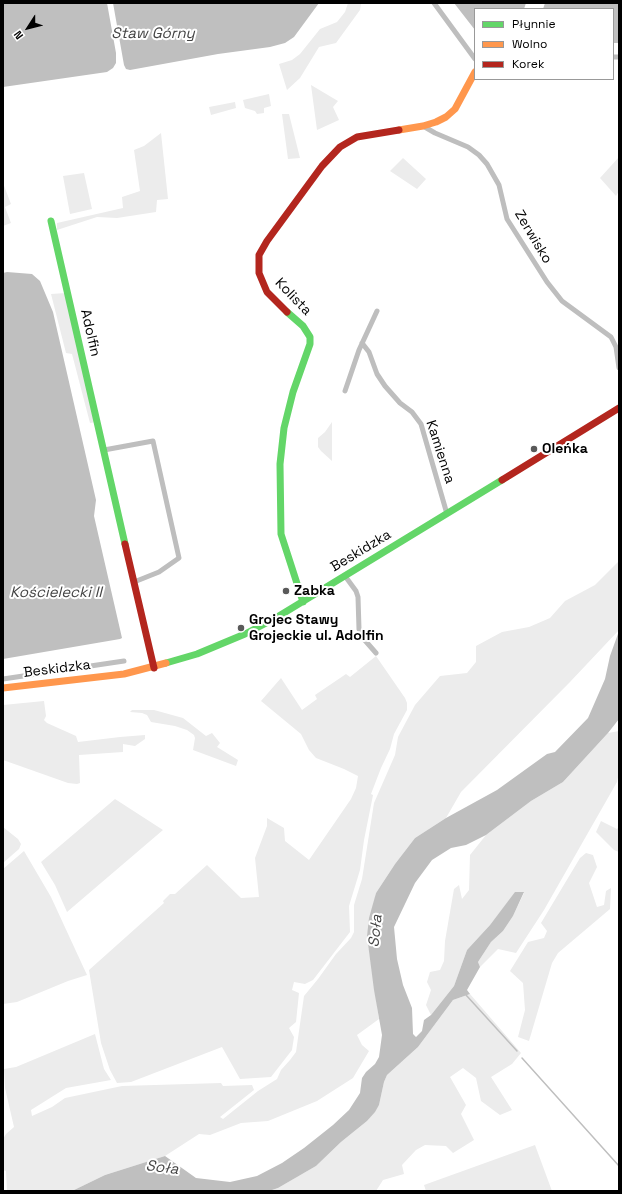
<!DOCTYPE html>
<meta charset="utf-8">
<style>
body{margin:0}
#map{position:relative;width:622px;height:1194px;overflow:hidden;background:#fff;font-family:"Space Grotesk",sans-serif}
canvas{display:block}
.frame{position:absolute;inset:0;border:4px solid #000;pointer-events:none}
.legend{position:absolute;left:474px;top:8px;width:140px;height:72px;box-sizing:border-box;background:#fff;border:1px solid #999;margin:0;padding:5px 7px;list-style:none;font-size:12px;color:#000}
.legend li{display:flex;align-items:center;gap:8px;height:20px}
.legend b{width:20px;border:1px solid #999}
.north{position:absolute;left:8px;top:8px;width:40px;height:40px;-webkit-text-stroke:3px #fff;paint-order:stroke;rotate:234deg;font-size:11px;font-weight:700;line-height:16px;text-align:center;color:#000}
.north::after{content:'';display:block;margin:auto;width:14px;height:18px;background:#000;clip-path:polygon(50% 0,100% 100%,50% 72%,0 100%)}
</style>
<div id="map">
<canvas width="622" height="1194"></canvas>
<div class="frame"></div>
<ul class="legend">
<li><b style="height:5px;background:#63d668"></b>Płynnie</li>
<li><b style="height:5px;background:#ff974d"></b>Wolno</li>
<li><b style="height:5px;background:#b3261e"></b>Korek</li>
</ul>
<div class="north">N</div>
</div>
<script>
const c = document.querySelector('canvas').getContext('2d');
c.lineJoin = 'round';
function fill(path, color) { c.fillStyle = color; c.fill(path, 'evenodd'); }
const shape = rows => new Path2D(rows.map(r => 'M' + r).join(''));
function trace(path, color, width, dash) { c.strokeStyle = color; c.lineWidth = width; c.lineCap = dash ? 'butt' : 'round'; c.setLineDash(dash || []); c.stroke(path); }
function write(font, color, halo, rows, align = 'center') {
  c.font = font + ' "Space Grotesk",sans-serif'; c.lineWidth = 4; c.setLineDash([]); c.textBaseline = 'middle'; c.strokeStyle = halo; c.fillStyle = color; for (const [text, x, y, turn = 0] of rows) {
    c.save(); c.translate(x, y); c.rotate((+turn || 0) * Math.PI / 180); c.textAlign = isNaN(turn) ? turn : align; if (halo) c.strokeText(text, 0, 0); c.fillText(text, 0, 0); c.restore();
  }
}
const green = shape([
 [348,3,361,3,360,10,336,43,319,47,300,78,287,90,279,64,292,60,300,54,320,29,337,22,345,12],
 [311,85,338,101,333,107,339,120,317,130],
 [269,94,271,106,264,108,264,113,257,114,255,111,245,108,243,100],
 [235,102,236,108,211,115,209,107],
 [282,114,289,114,300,158,288,159],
 [161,133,168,199,157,200,156,212,117,218,97,217,57,230,57,223,123,208,122,197,140,191,134,150,144,146],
 [619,157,619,191,616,196,600,178],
 [403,158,426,179,417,189,390,171],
 [84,173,92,209,70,214,63,176],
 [3,183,11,204,5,207,11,223,3,226],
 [66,293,96,422,90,423,72,354,66,353,51,294],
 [332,422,332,461,321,451,318,447,318,438,325,432],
 [619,561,619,630,570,682,461,792,446,818,415,838,395,864,376,893,367,936,379,1019,357,1035,362,1045,369,1051,353,1078,317,1101,268,1121,241,1123,210,1135,199,1134,165,1156,105,1175,72,1191,7,1191,6,1171,3,1170,3,1139,6,1134,14,1127,5,1088,4,1069,16,1067,95,1034,104,1069,111,1080,66,1088,31,1110,32,1116,52,1107,65,1098,122,1086,221,1083,223,1086,252,1085,254,1090,220,1117,223,1119,258,1091,277,1079,281,1070,290,1060,296,1052,304,996,318,979,336,954,351,938,354,932,354,905,362,879,374,803,395,755,398,737,415,705,440,676,467,673,476,662,476,646,502,632,529,627,550,618,565,601,595,585],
 [376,656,405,698,407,703,407,710,394,734,390,749,381,768,371,794,373,795,364,840,360,870,349,906,350,932,313,980,305,984,294,982,292,990,299,993,296,1022,289,1028,294,1037,292,1050,271,1077,240,1079,222,1047,131,1082,117,1083,110,1070,101,1043,89,970,164,903,163,901,170,894,175,894,207,865,241,898,259,897,255,858,267,826,267,818,284,828,285,841,309,860,351,799,356,788,358,776,344,769,316,758,309,750,301,734,261,701,281,678,302,710,317,699,315,695,346,674,350,677],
 [44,701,46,716,44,720,47,723,76,736,78,742,120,737,145,735,145,739,135,746,123,744,123,752,79,755,80,783,77,784,68,783,3,760,3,705],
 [132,710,154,710,183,718,206,736,212,733,220,743,217,747,238,760,236,766,193,750,195,738,194,735,187,730,175,726,151,722,147,715,142,713,130,712],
 [619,731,619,773,617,782,544,910,516,953,498,949,480,967,478,962,491,942,503,931,513,916,524,893,516,892,490,925,467,950,454,986,431,1015,426,1005,431,990,427,982,430,972,440,970,444,961,445,941,454,889,459,885,462,899,469,890,470,855,486,835,531,801,563,782,608,733],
 [115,799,163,830,67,912,55,885,41,862],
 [601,821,617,829,619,827,619,852,614,850,596,832],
 [3,827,18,839,21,844,19,849,3,863],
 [24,851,51,897,87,975,68,981,17,1002,3,1004,3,869],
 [586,853,593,855,597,867,589,883,597,907,604,905,606,891,611,888,610,909,558,953,552,963,529,1041,518,1037,525,1010,523,983,510,971,528,942,544,938,547,931,541,923,580,858],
 [470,994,521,1053,512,1064,491,1077,512,1110,500,1115,481,1101,476,1078,463,1068,450,1077,466,1105,461,1114,474,1140,453,1153,446,1146,425,1145,416,1150,402,1165,404,1174,383,1180,376,1191,269,1191,278,1188,316,1166,341,1142,367,1121,379,1105,384,1082,387,1075,418,1047,453,1000],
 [535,1145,552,1191,426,1191,424,1185]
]);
const water = shape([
 [3,3,107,3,116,53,116,63,113,68,107,72,3,87],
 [113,3,319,3,294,37,285,43,270,47,218,54,130,70,126,69,124,65],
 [454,3,526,3,524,9,475,9,475,30],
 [545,3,619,3,619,43,613,43,613,9,543,9],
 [7,272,32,274,40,281,53,312,96,500,94,516,122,638,120,639,3,659,3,273],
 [619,631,619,719,608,733,563,782,531,801,486,835,466,845,451,848,432,860,415,883,394,927,397,959,403,985,412,1008,413,1034,416,1037,422,1031,424,1020,431,1015,454,986,467,950,490,925,515,892,524,892,513,916,503,931,491,942,478,962,480,967,467,990,470,994,453,1000,418,1047,387,1075,384,1082,379,1105,375,1112,367,1121,341,1142,316,1166,278,1188,269,1191,72,1191,105,1175,165,1156,196,1178,230,1182,257,1176,282,1163,304,1148,333,1125,349,1110,360,1093,362,1078,366,1072,375,1064,379,1057,382,1035,374,990,367,936,369,918,376,893,395,864,415,838,446,818,497,790,547,754,555,752,588,718,605,679,610,656]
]);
const stream = shape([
 [466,995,517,1051],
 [522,1058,619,1166]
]);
const canal = shape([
 [3,679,124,661]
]);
const street = shape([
 [434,3,475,59],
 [613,57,619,57],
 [423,126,435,133,468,147,479,155,487,164,499,185,507,219,547,282,562,301,611,337,616,347,619,368],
 [362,343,369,352,377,374,385,386,400,403,412,412,421,424,447,514],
 [345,391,359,350,377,311],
 [104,450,153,441,179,558,159,572,134,582],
 [345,576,356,591,358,597,359,629,362,637,376,653]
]);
const fast = shape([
 [51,221,125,544],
 [287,312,303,326,310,337,310,344,293,392,284,428,280,464,281,534,303,602],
 [166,663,197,654,245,634,274,619,502,480]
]);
const slow = shape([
 [399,130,423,126,436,122,446,117,455,109,475,72],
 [3,688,124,674,166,663]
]);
const jam = shape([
 [287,312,267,292,259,273,259,255,267,241,322,166,340,147,357,137,399,130],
 [502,480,619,408],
 [125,544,154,668]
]);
const markers = [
 [534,449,4,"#595959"],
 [286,591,4,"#595959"],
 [241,628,4,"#595959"]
];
const streetNames = [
 ["Zerwisko",533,237,59],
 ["Kolista",293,297,46],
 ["Adolfin",90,333,77],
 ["Kamienna",440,452,72],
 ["Beskidzka",361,551,-31],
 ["Beskidzka",57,669,-7]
];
const poiNames = [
 ["Oleńka",542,449],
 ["Zabka",294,591],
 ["Grojec Stawy",249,620],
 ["Grojeckie ul. Adolfin",249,636]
];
const waterNames = [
 ["Staw Górny",153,34],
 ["Kościelecki II",56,593],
 ["Soła",376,931,-84],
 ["Soła",162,1168,7]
];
fill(green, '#ececec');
fill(water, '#bfbfbf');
trace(stream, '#bfbfbf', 1.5);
trace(canal, '#bfbfbf', 5);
trace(street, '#bebebe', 5);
trace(fast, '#63d668', 7);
trace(slow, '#ff974d', 7);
trace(jam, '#b3261e', 7);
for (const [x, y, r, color] of markers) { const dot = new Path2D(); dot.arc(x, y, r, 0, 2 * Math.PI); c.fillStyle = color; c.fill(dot); trace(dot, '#fff', 1.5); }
write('14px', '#000', '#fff', streetNames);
write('bold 14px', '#000', '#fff', poiNames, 'left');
write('italic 15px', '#444', '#fff', waterNames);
</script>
